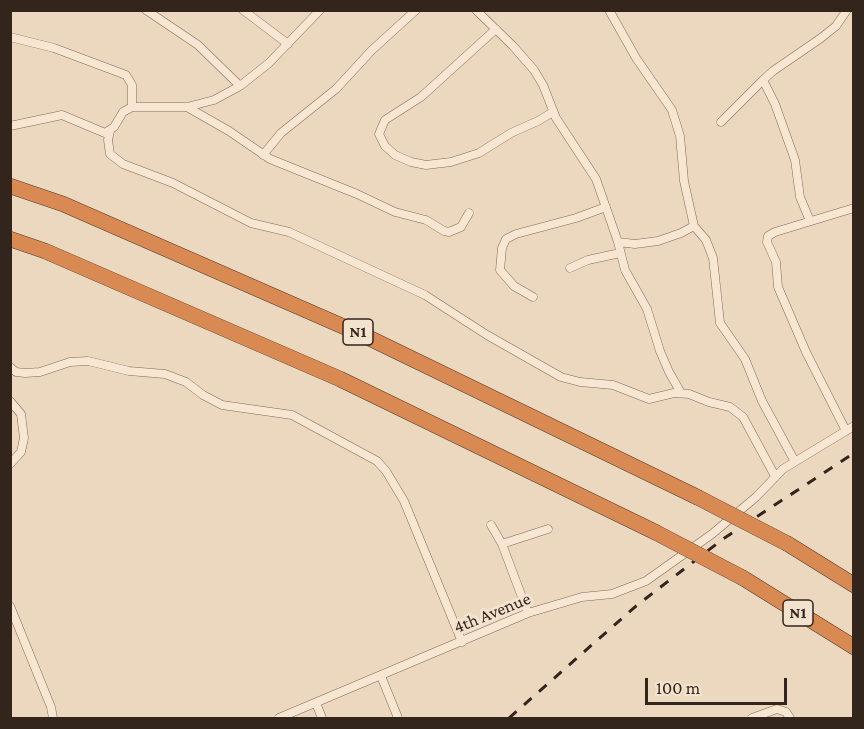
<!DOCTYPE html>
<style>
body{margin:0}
#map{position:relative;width:864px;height:729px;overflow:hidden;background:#ecd8bf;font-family:"Crimson Pro",serif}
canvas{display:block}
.frame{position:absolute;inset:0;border:12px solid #33241c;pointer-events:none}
.scale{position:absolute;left:645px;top:678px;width:142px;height:27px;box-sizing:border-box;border:3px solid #33241c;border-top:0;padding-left:8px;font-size:18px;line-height:21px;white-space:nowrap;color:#33241c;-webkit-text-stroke:4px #f3e3ce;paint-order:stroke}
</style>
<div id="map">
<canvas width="864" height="729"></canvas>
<div class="frame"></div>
<div class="scale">100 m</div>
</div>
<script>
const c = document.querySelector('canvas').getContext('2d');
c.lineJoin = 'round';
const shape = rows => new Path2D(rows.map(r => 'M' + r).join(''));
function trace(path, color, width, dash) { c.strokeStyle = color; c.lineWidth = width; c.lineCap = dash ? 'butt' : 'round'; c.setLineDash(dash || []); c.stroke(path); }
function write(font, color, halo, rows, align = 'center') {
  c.font = font + ' "Crimson Pro",serif'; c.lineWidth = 6; c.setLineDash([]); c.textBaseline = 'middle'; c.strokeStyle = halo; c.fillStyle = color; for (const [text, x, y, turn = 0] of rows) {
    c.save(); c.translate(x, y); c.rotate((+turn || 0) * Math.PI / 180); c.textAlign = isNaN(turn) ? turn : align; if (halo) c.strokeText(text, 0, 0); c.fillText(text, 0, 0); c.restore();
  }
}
const street = shape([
 [146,10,198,45,240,86],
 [243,10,288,44],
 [476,10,513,46,534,70,543,85,556,118,596,179,618,242,625,270,647,309,660,351,669,372,681,393],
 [609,10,636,58,672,110,680,136,684,181,694,226,681,233,658,241,635,244,618,242],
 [496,29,421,97,385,120,379,134,385,146,395,155,411,162,426,165,451,162,479,153,511,133,538,121,553,112],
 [10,37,54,48,126,75,132,85,132,107],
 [187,107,229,131,270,159,357,194,395,212,426,220,444,231,449,232,461,227,469,213],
 [721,122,763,80],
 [10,126,62,115,105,133,114,127,123,112,132,107,187,107,214,100,240,86,269,63,320,10],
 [110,131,108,140,110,154,123,164,173,183,251,223,289,232,425,295,487,335,561,377,580,382,613,385,649,399,674,393,689,394,709,402,730,407,743,417,775,476],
 [263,155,281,133,336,89,372,50,416,10],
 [810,221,800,197,795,160,775,104,763,80,773,71,821,38,836,26,847,10],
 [694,226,706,240,713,258,720,323,745,359,762,401,794,460],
 [570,268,588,260,620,253],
 [533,297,514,286,500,270,502,248,506,239,516,234,576,218,606,207],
 [10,367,16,372,25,373,40,372,70,362,88,361,129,371,165,374,186,382,203,395,222,405,292,415,377,461,386,471,404,501,462,642],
 [10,401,21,414,24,438,21,452,10,464],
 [846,431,806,352,778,287,776,262,767,242,768,236,775,232,854,208],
 [491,525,502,544,528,613],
 [502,544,548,529],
 [10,606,51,707,53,718],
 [381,676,398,718],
 [316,703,322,718],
 [279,718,528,613,582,597,612,594,646,581,712,534,756,497,783,469,854,426],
 [752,718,777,709,786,712,790,718]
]);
const highway = shape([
 [10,186,63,204,365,336,697,497],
 [10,239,45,251,340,379,655,532],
 [788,544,854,585],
 [743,578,854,647]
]);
const rail = shape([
 [509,718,636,606,723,539,854,453]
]);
const highwayBridge = shape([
 [697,497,788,544],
 [655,532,743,578]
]);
const shields = [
 [358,332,30],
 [798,613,30]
];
const shieldNames = [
 ["N1",358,332],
 ["N1",798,613]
];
const streetNames = [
 ["4th Avenue",492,613,-22]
];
trace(street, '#836958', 9);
trace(highway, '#51382d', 16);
trace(street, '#f7e6d2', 8);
trace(highway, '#d98a52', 15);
trace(rail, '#33241c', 3, [10, 10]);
trace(highwayBridge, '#51382d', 16, []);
trace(highwayBridge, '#d98a52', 15);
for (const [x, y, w] of shields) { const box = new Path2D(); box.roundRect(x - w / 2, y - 13, w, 26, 4.5); c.fillStyle = '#f3e3ce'; c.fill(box); trace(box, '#33241c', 1.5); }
write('bold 16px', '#33241c', null, shieldNames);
write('18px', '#33241c', '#f3e3ce', streetNames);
</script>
